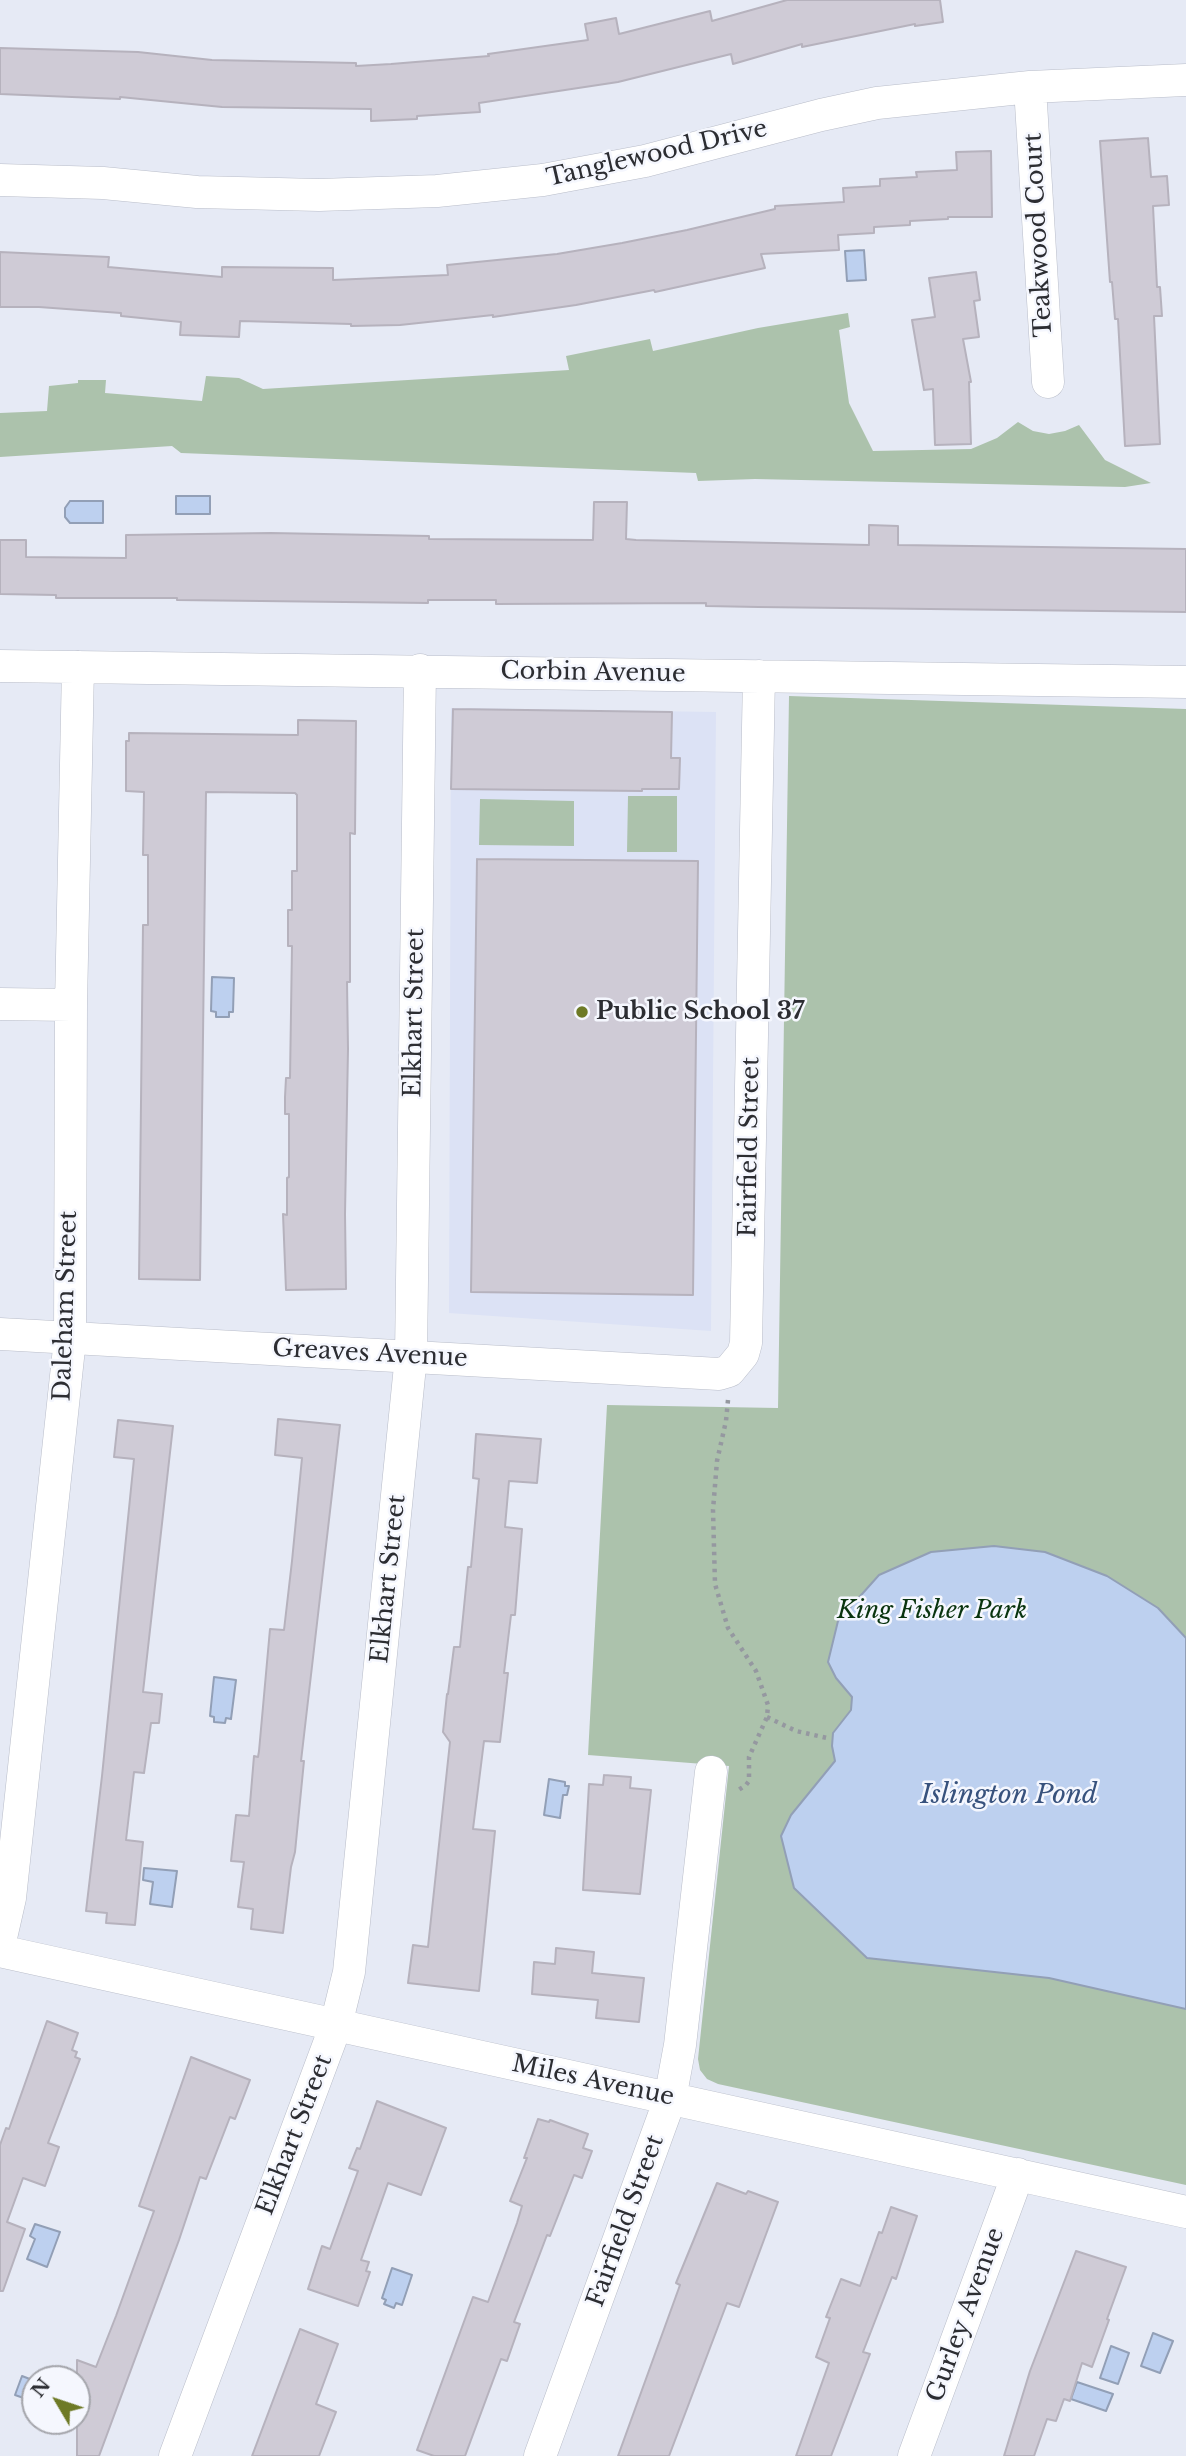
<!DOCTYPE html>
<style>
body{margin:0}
#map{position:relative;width:1186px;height:2456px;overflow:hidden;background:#e6eaf5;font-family:"Libre Baskerville",serif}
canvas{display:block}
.north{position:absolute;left:21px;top:2365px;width:70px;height:70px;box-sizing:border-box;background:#f5f7fe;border:2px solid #a5a6ac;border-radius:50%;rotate:309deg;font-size:19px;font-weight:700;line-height:28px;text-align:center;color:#2c2d32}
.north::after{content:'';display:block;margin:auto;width:24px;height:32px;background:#6e7a26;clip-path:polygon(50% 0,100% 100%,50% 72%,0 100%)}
</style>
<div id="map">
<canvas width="1186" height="2456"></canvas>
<div class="north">N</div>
</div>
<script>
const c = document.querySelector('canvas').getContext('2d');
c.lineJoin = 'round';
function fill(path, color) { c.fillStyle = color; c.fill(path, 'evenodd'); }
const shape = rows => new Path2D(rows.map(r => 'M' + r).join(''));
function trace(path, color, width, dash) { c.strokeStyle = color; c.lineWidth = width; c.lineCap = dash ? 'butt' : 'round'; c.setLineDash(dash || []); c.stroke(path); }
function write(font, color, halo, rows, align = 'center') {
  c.font = font + ' "Libre Baskerville",serif'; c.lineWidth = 5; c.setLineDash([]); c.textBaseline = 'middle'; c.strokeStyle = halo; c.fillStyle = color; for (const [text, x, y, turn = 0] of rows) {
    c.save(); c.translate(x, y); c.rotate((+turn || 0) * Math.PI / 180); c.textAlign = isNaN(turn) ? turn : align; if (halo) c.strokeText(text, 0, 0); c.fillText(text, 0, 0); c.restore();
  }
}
const built = shape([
 [451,708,716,712,711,1331,449,1313]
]);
const green = shape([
 [848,313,850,327,839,330,849,403,873,451,971,449,997,438,1018,422,1033,431,1049,434,1065,431,1079,425,1105,460,1151,483,1125,487,755,479,698,481,696,473,181,453,172,446,0,457,0,413,47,411,49,386,78,383,78,380,106,380,105,393,202,401,206,376,239,378,263,389,569,370,566,356,650,339,653,351,758,328],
 [789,696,1186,709,1186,2185,718,2084,707,2079,700,2070,698,2059,729,1766,588,1755,607,1405,778,1408],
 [628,796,677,796,677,852,627,852],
 [480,799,574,801,574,846,479,845]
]);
const water = shape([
 [864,250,866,280,847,281,845,251,864,250],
 [176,496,210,496,210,514,176,514,176,496],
 [70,501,103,501,103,523,70,523,65,517,65,508,70,501],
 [212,977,234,978,233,1012,229,1012,229,1017,216,1017,216,1012,211,1011,212,977],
 [994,1546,1045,1552,1107,1576,1158,1608,1186,1638,1186,2009,1049,1978,867,1958,794,1888,781,1836,791,1815,835,1761,832,1746,833,1733,851,1710,852,1697,836,1678,828,1662,838,1621,879,1575,931,1552,994,1546],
 [214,1677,236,1680,231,1719,226,1718,225,1723,214,1722,214,1717,210,1716,214,1677],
 [549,1779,565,1782,565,1786,569,1786,567,1795,563,1795,560,1818,544,1815,549,1779],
 [144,1868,177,1871,172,1907,150,1904,153,1882,143,1880,144,1868],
 [35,2224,60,2232,47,2267,27,2259,35,2239,30,2236,35,2224],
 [392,2268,412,2275,402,2305,396,2303,394,2308,384,2304,386,2300,382,2298,392,2268],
 [1153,2333,1173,2341,1160,2373,1141,2366,1153,2333],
 [1111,2346,1129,2353,1118,2384,1100,2378,1111,2346],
 [22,2376,35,2381,35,2402,15,2395,22,2376],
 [1077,2382,1113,2394,1106,2411,1071,2399,1077,2382]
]);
const building = shape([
 [787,0,940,0,943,22,915,26,915,24,802,47,802,44,733,64,731,54,618,82,479,103,480,112,417,116,417,119,371,121,371,109,222,107,120,97,120,99,0,94,0,48,138,52,212,60,356,63,356,66,391,64,489,56,488,54,588,40,585,24,616,18,619,34,710,11,712,21,787,0],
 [1148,138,1151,177,1167,176,1169,205,1153,206,1157,287,1160,287,1162,316,1154,316,1160,444,1125,446,1118,319,1115,319,1112,282,1110,282,1100,141,1148,138],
 [991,151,992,217,948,217,948,219,910,221,910,225,874,227,874,233,838,235,839,250,761,254,765,268,655,292,654,290,576,305,493,317,493,315,400,325,351,326,351,324,240,321,239,337,180,335,181,322,121,316,121,313,39,307,0,307,0,252,109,257,108,267,222,277,222,267,333,268,333,280,448,275,447,265,557,254,622,243,687,230,775,209,775,206,844,202,843,188,880,186,880,179,917,177,916,172,957,170,956,152,991,151],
 [976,272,980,300,974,301,979,337,963,339,971,382,969,382,971,444,935,445,933,389,924,390,912,320,935,317,929,278,976,272],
 [594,502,627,502,626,539,636,540,869,545,869,525,898,526,898,545,1186,549,1186,612,758,607,706,606,706,603,496,604,496,600,428,600,428,603,177,600,177,598,56,598,56,595,0,594,0,540,26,540,26,557,126,558,126,535,271,533,429,536,429,539,593,540,594,502],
 [453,709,672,712,671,758,680,758,679,789,642,789,642,791,451,789,453,709],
 [298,720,356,721,355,834,350,833,350,982,347,982,348,1049,345,1214,346,1289,286,1290,283,1214,287,1215,287,1178,289,1177,289,1114,285,1114,285,1097,286,1078,290,1078,292,946,288,946,288,910,292,910,292,871,297,871,297,795,295,793,206,792,200,1280,139,1279,143,925,148,925,148,855,143,855,144,792,126,791,126,741,129,741,129,733,298,735,298,720],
 [477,859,698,861,693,1295,471,1292,477,859],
 [278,1419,340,1425,301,1761,304,1761,295,1852,291,1867,283,1933,251,1929,253,1909,238,1907,244,1862,231,1861,236,1815,249,1816,254,1756,258,1757,259,1751,270,1629,284,1630,292,1561,302,1458,275,1455,278,1419],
 [118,1420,173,1426,143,1692,162,1694,159,1723,151,1723,144,1773,134,1772,126,1840,143,1842,135,1925,106,1923,107,1913,86,1911,102,1776,134,1459,114,1457,118,1420],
 [476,1434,541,1439,537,1483,509,1481,505,1527,522,1529,515,1615,511,1615,504,1673,508,1673,500,1742,484,1741,473,1829,495,1831,479,1991,408,1983,413,1945,428,1947,450,1742,443,1732,447,1694,448,1694,454,1647,460,1647,468,1567,471,1567,479,1479,473,1478,476,1434],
 [604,1775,631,1777,630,1788,651,1790,640,1894,583,1890,589,1784,603,1785,604,1775],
 [556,1948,594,1952,592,1973,644,1978,639,2022,596,2018,598,2000,532,1994,534,1962,555,1964,556,1948],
 [47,2021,78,2033,72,2050,77,2052,75,2057,80,2059,48,2143,59,2147,45,2186,23,2178,7,2222,25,2229,3,2291,0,2291,0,2145,6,2128,9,2129,47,2021],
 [191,2057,250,2080,235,2119,230,2117,206,2179,200,2177,179,2240,99,2456,77,2456,77,2360,96,2367,116,2316,154,2211,139,2206,191,2057],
 [377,2101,446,2128,421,2195,388,2183,361,2260,369,2262,366,2271,370,2272,358,2306,308,2289,322,2246,330,2249,358,2171,349,2168,357,2148,360,2149,377,2101],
 [538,2119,549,2122,550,2120,588,2134,583,2148,592,2151,582,2178,574,2175,550,2236,547,2235,514,2322,520,2324,507,2361,501,2359,465,2456,434,2456,417,2450,473,2297,488,2302,517,2223,522,2206,510,2201,527,2158,524,2158,538,2119],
 [717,2183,746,2194,748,2191,778,2202,739,2307,727,2303,669,2456,618,2456,680,2285,676,2283,717,2183],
 [891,2207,917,2216,896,2279,892,2277,863,2352,870,2354,831,2456,796,2456,829,2363,816,2357,830,2318,826,2317,841,2279,860,2286,879,2232,882,2233,891,2207],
 [1076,2251,1126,2267,1107,2319,1109,2320,1092,2367,1082,2363,1070,2401,1064,2399,1056,2421,1047,2419,1034,2456,1004,2456,1030,2371,1076,2251],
 [300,2329,338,2344,316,2404,336,2412,319,2456,252,2456,300,2329]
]);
const path = shape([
 [728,1400,726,1421,717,1461,713,1510,715,1584,728,1628,756,1671,768,1705,767,1717,749,1757,749,1781,746,1785,737,1791],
 [767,1717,796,1731,827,1738]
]);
const minor = shape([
 [1030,87,1048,382],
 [0,180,103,183,197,192,319,195,437,191,543,180,645,161,821,115,877,103,1030,87,1186,80],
 [0,666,1186,682],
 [0,1004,71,1005],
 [0,1334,719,1374,729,1371,743,1354,746,1343,759,676],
 [0,1942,10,1898,70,1339,71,1005,78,667],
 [0,1951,1186,2212],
 [175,2456,336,2025,349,1972,411,1356,420,670],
 [540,2456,670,2099,680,2045,711,1772],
 [914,2456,1018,2174]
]);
const markers = [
 [582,1012,7,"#6e7a26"]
];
const streetNames = [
 ["Tanglewood Drive",657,154,-13],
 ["Teakwood Court",1039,235,-93],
 ["Corbin Avenue",593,673,1],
 ["Elkhart Street",415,1013,-89],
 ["Fairfield Street",750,1147,-89],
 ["Daleham Street",66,1306,-88],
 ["Greaves Avenue",370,1354,3],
 ["Elkhart Street",389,1579,-84],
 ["Miles Avenue",593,2081,12],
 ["Elkhart Street",295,2135,-69],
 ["Fairfield Street",626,2221,-70],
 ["Gurley Avenue",966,2315,-70]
];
const poiNames = [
 ["Public School 37",596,1012]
];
const parkNames = [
 ["King Fisher Park",932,1611]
];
const waterNames = [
 ["Islington Pond",1009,1796]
];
fill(built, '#dce2f5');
fill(green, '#acc2ac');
fill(water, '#bdd0ef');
trace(water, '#929fb6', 2);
fill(building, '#cfcbd6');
trace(building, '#b6b2bd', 2);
trace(minor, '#b9bdc9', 33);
trace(path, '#9598a0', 4.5, [3.5, 5]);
trace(minor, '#fff', 32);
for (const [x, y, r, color] of markers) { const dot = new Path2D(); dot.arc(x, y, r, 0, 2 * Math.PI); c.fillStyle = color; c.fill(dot); trace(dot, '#f5f7fe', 2.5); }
write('24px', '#2c2d32', '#f5f7fe', streetNames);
write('bold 24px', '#2c2d32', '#f5f7fe', poiNames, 'left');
write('italic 24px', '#09340f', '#f5f7fe', parkNames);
write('italic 26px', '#38527d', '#f5f7fe', waterNames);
</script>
